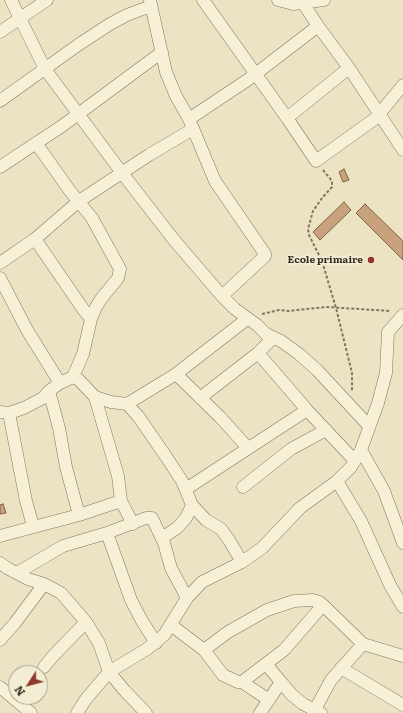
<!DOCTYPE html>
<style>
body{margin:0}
#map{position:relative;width:403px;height:713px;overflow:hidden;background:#ebe3c4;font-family:Literata,serif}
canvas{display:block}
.north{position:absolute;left:8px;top:665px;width:40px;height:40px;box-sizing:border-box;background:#f3edd3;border:1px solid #a7a08b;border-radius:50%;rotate:234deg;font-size:11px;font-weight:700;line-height:16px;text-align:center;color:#352c1f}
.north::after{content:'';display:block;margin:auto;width:14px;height:18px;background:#90372f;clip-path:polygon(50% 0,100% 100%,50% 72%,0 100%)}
</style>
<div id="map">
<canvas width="403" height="713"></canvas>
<div class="north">N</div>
</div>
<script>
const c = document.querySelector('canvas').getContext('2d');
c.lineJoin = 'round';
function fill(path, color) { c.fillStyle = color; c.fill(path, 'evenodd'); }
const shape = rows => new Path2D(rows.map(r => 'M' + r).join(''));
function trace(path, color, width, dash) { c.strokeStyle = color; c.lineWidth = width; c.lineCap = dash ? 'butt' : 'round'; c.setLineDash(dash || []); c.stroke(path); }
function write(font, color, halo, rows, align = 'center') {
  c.font = font + ' Literata,serif'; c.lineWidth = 3.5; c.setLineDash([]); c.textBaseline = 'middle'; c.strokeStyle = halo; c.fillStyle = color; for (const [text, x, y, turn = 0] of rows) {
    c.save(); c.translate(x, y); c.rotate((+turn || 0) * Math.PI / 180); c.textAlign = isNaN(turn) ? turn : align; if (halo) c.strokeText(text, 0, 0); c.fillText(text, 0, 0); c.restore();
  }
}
const building = shape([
 [344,169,349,180,343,182,339,172,344,169],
 [344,202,351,210,320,240,313,232,344,202],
 [365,204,403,241,403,260,356,213,365,204],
 [3,504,6,513,0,514,0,505,3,504]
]);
const path = shape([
 [323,170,332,181,332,187,322,198,313,211,308,229,309,235,322,261,336,308,352,373,352,392],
 [262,314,279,310,288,311,326,307,391,311]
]);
const minor = shape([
 [11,0,45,69,122,173,174,240,222,296,235,309,257,325,266,334,281,341,299,354,317,370,369,426],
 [150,0,166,72,176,96,189,119,215,181,265,254,265,256,222,296],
 [203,0,287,118,316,161,376,118,403,85],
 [278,0,293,4,324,0],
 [303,3,318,26],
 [0,32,47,0],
 [0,101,78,45,110,24,127,15,151,6],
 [287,118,349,68],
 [189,119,249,79,318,26,349,68,403,150],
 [0,167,62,126,162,52],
 [35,239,83,309,91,319,96,307,101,299,118,278,120,269,92,218,70,191,36,143],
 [0,263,35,239,79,201,149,155,193,129],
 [0,278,27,330,60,383],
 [273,338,258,353,307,410,355,461],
 [176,374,220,417,248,448],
 [73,377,83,354,91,319],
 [49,391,59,428,66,467,79,515],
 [95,397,118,476,121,501],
 [200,398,258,353],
 [127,404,138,416,167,458,182,481,192,505,206,520,221,529,229,540,242,562],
 [0,412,9,413,24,408,43,398,49,391,60,383,73,377,79,380,95,397,111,402,127,404,176,374,247,319],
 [9,413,26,501,33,526],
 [361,450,384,491,403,543],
 [337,481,361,521,390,585,403,607],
 [243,487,291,449,326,430],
 [186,489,307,410],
 [107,533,131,600,142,621,156,643],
 [0,536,79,515,121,501,133,524],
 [162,538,177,528,186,518,192,505],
 [0,563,7,568,28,579,44,584,61,593,86,622,99,643,109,672,125,691,146,713],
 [17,573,63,546,107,533,146,518,152,518,164,543,171,568,187,598],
 [171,625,204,650,223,675,238,682,242,682,284,650,323,605,363,644,403,656],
 [0,640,15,623,44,584],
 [204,650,228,632,267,610,294,601,313,600,319,602,323,605],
 [266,664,281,682],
 [44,667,53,656,86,622],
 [341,668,403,705],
 [242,682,269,700],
 [0,687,31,713],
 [77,713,86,699,109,672,147,649,164,635,187,598,202,582,242,562,262,548,300,508,337,481,351,467,361,450,378,403,386,373,388,332,403,315],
 [260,713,281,682,292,695,303,704,321,713],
 [313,713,331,680,363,644]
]);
const markers = [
 [371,260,4,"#90372f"]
];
const poiNames = [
 ["Ecole primaire",363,260]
];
fill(building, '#c7a27c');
trace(building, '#826243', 1);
trace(minor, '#84755b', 13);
trace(path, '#84755b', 2, [3, 2]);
trace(minor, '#f6f0d6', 12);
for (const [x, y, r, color] of markers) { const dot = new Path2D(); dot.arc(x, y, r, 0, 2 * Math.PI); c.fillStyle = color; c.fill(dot); trace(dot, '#f3edd3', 1.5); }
write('bold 10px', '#352c1f', '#f3edd3', poiNames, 'right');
</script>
